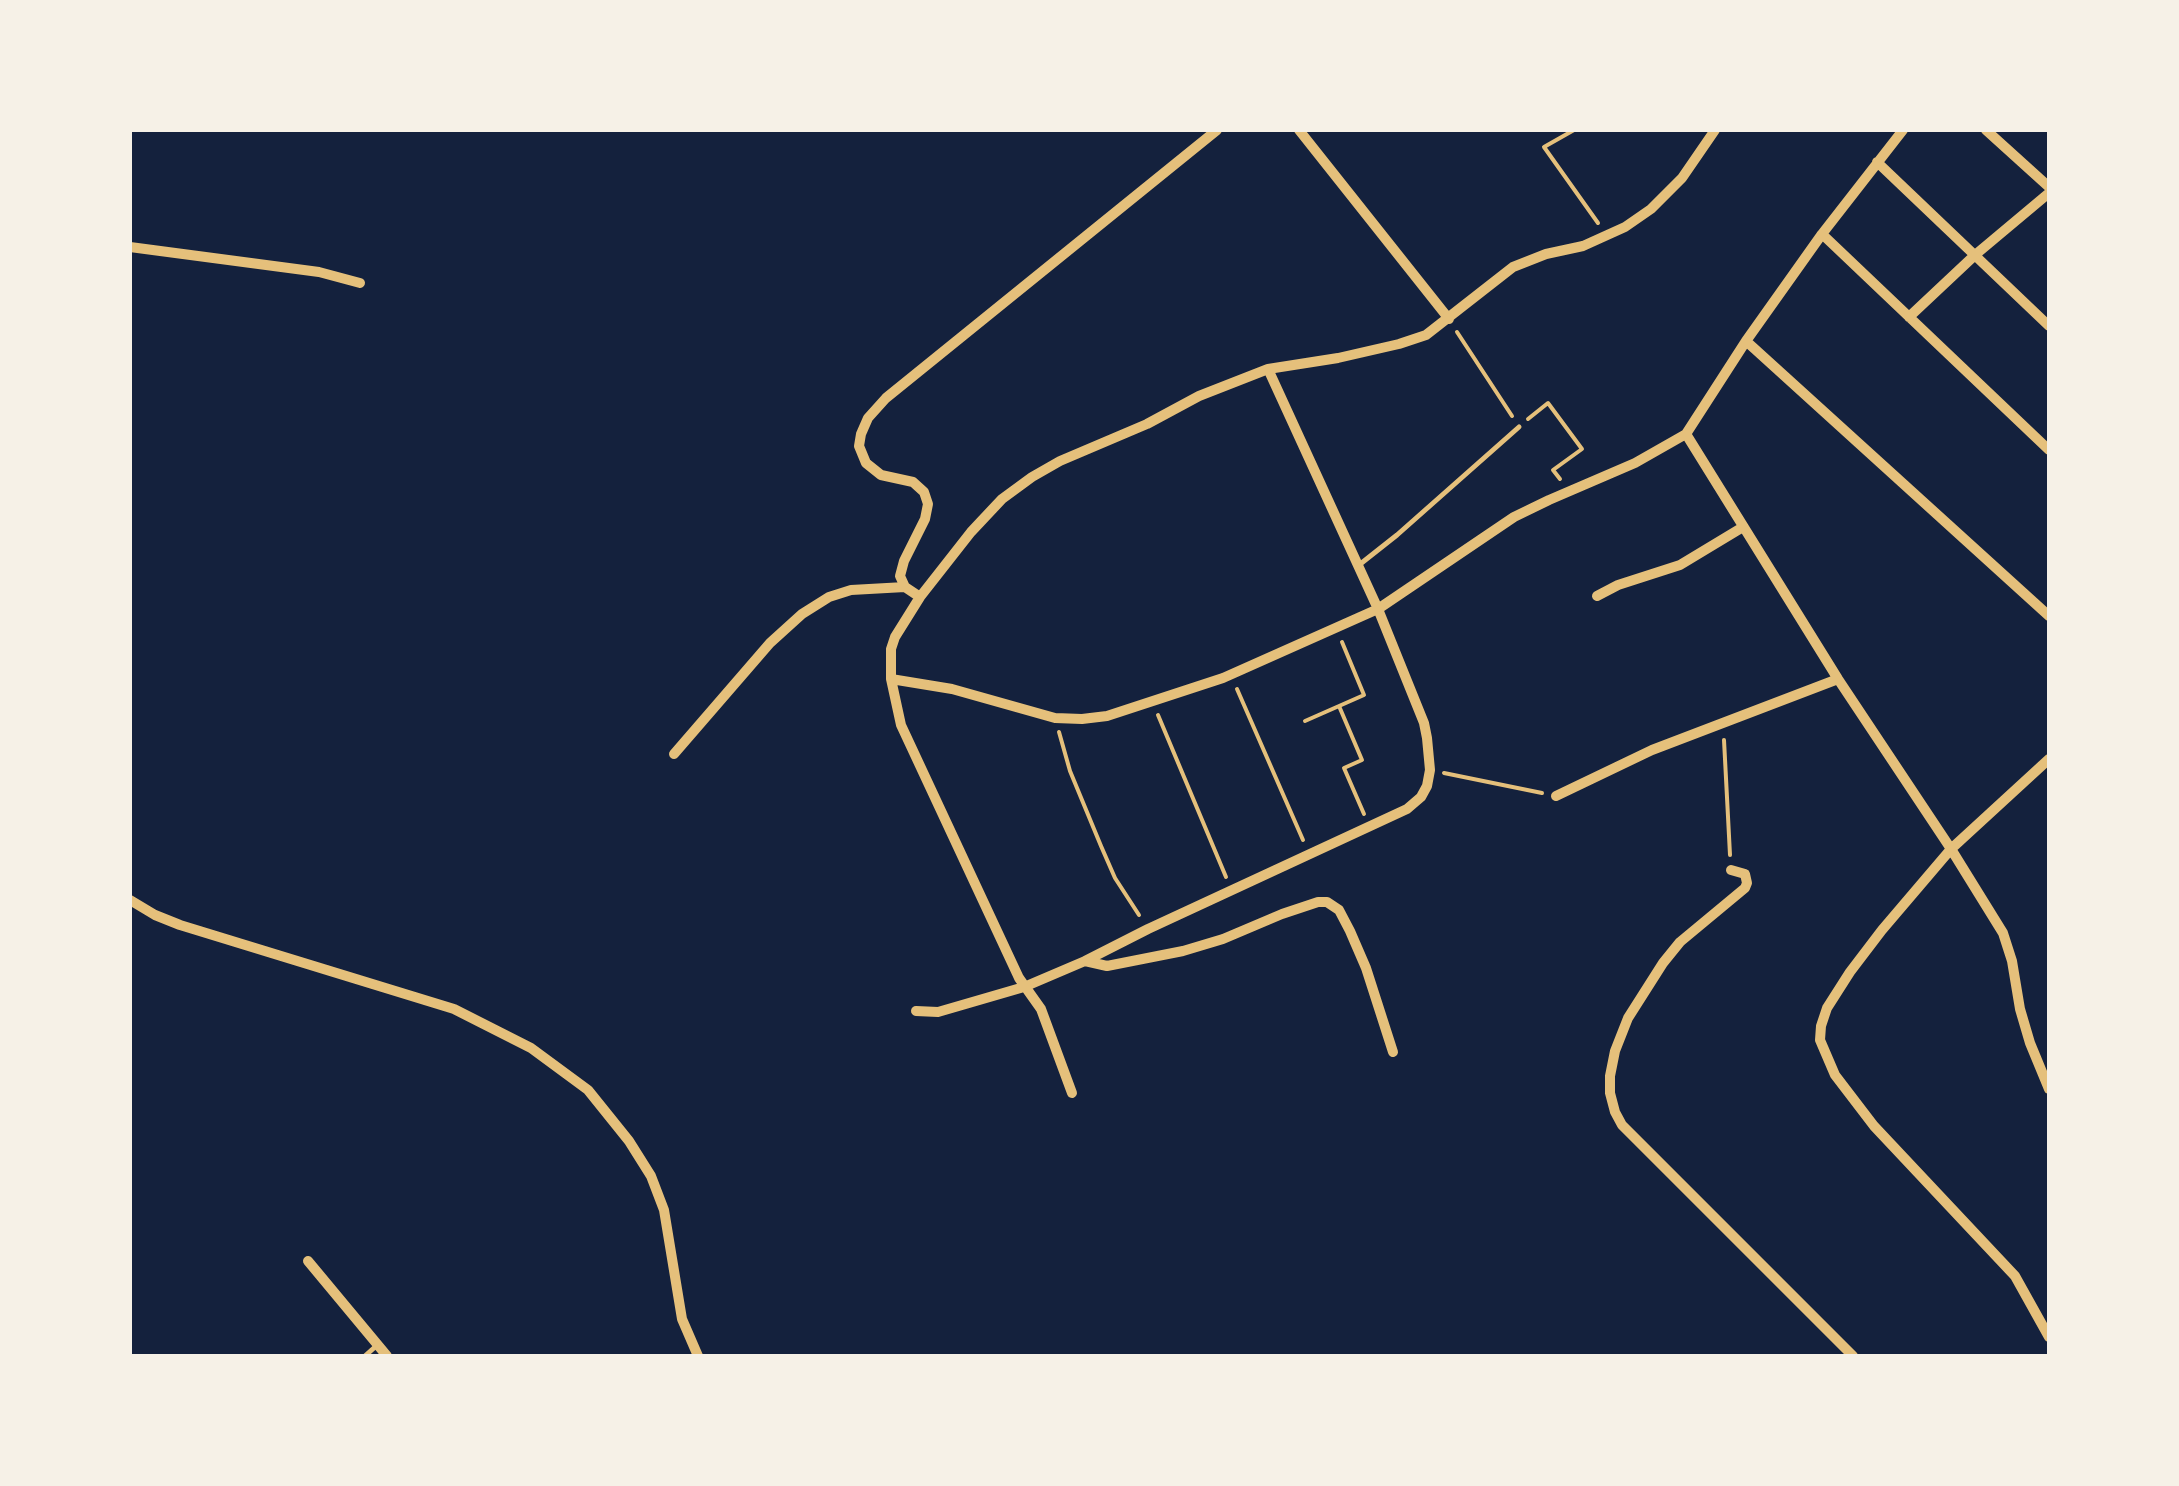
<!DOCTYPE html>
<style>
body{margin:0}
#map{position:relative;width:2179px;height:1486px;overflow:hidden;background:#14213d;font-family:"Golos Text",sans-serif}
canvas{display:block}
.frame{position:absolute;inset:0;border:132px solid #f6f1e7;pointer-events:none}
</style>
<div id="map">
<canvas width="2179" height="1486"></canvas>
<div class="frame"></div>
</div>
<script>
const c = document.querySelector('canvas').getContext('2d');
c.lineJoin = 'round';
const shape = rows => new Path2D(rows.map(r => 'M' + r).join(''));
function trace(path, color, width, dash) { c.strokeStyle = color; c.lineWidth = width; c.lineCap = dash ? 'butt' : 'round'; c.setLineDash(dash || []); c.stroke(path); }
const path = shape([
 [1574,130,1544,147,1598,223],
 [1457,332,1512,416],
 [1528,419,1548,403,1582,449,1553,470,1560,479],
 [1237,689,1303,840],
 [1339,706,1362,760,1344,768,1364,814],
 [1158,715,1226,877],
 [1305,721,1364,695,1342,642],
 [1059,732,1070,771,1101,846,1115,878,1139,915],
 [1724,740,1730,855],
 [1444,773,1542,793]
]);
const service = shape([
 [1359,565,1397,535,1519,427],
 [365,1356,375,1347]
]);
const minor = shape([
 [1299,130,1449,319],
 [1986,130,2049,187],
 [1877,162,2049,326],
 [1822,234,2049,450],
 [130,247,319,272,360,283],
 [1909,317,1975,255,2049,193],
 [1746,341,2049,616],
 [1268,369,1378,609,1424,723,1427,738,1430,770,1427,786,1421,797,1407,809,1148,929,1085,961,1107,966,1183,951,1223,939,1282,914,1318,902,1327,902,1339,910,1350,931,1366,968,1393,1052],
 [1686,434,1838,679,1951,849,2003,933,2012,961,2020,1009,2030,1043,2049,1089],
 [1597,596,1618,585,1680,565,1743,527],
 [920,597,905,587,900,576,904,561,925,519,928,504,924,492,913,482,881,475,866,463,859,446,861,434,868,418,886,398,1217,130],
 [891,679,952,689,1055,718,1082,719,1107,716,1223,678,1378,609,1514,517,1549,500,1635,463,1686,434,1746,341,1822,234,1903,130],
 [674,754,770,643,802,614,829,597,851,590,905,587],
 [2049,759,1951,849,1882,930,1850,972,1827,1008,1821,1026,1820,1040,1835,1075,1874,1126,2015,1276,2049,1337],
 [1556,796,1652,750,1838,679],
 [1731,870,1745,874,1747,883,1745,888,1680,942,1663,963,1628,1018,1615,1051,1610,1076,1610,1093,1615,1112,1622,1125,1853,1356],
 [130,900,155,915,180,925,454,1009,531,1048,588,1090,629,1141,651,1176,664,1210,682,1319,698,1356],
 [916,1011,938,1012,1024,987,1085,961],
 [1072,1093,1041,1009,1019,978,901,725,891,679,891,649,895,637,920,597,971,532,1002,499,1032,477,1060,461,1147,424,1199,396,1268,369,1338,358,1399,344,1426,335,1513,267,1546,254,1583,246,1625,227,1651,209,1682,178,1715,130],
 [308,1261,387,1356]
]);
trace(path, '#e5c07b', 4);
trace(service, '#e5c07b', 5);
trace(minor, '#e5c07b', 10);
</script>
